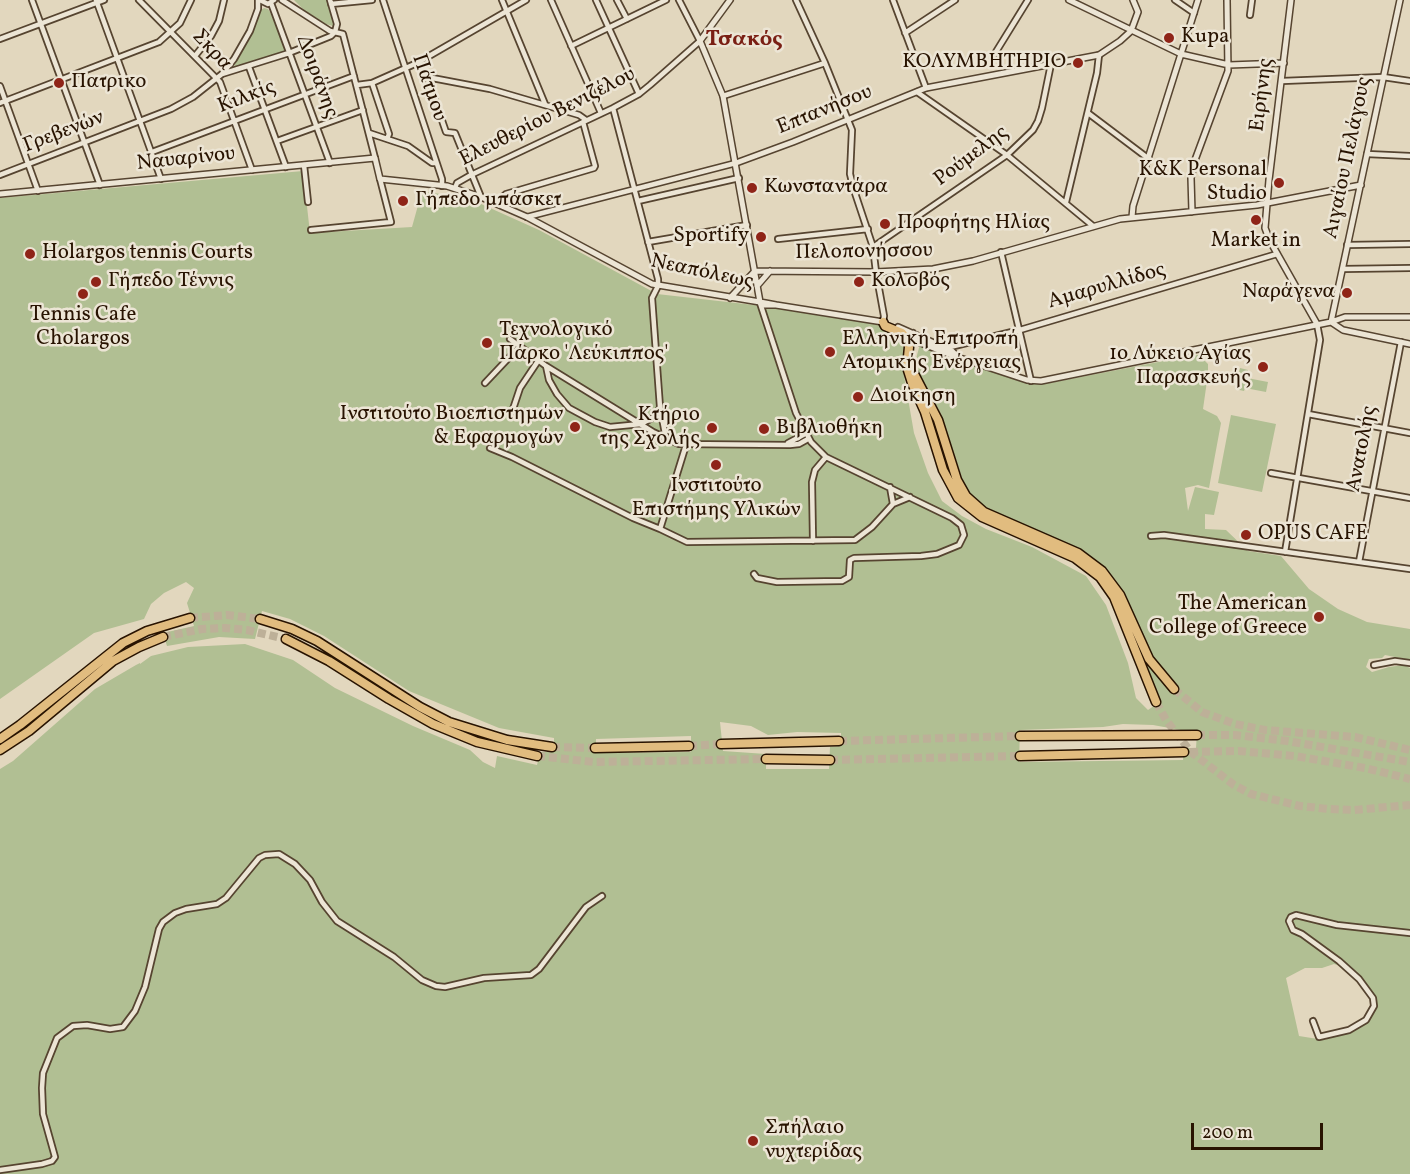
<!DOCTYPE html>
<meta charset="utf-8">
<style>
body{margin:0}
#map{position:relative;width:1410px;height:1174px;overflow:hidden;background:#e2d7be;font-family:Vollkorn,serif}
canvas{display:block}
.scale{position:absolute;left:1191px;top:1123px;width:132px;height:27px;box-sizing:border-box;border:3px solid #281301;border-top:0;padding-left:8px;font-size:18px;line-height:21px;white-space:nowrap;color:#281301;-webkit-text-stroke:4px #ece5d5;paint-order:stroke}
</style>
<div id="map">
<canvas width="1410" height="1174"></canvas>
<div class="scale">200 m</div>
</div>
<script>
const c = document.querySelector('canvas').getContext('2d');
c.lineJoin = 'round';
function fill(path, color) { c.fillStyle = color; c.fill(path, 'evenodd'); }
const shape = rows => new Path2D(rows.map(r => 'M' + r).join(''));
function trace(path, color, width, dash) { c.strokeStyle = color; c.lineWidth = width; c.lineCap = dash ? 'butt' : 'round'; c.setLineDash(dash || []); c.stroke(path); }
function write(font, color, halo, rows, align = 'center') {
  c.font = font + ' Vollkorn,serif'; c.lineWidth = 5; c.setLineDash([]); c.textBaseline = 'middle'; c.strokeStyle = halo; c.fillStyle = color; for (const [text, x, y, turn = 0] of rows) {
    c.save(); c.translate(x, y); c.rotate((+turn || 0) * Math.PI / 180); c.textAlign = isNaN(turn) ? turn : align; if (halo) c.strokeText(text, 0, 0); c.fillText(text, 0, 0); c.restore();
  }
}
const green = shape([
 [294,0,327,0,334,20,333,26,326,24,304,10],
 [264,8,268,9,270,12,286,51,238,68,234,66,252,34,261,10],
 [303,171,310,233,412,227,422,191,470,199,539,230,657,294,754,305,874,324,883,327,905,340,903,370,914,433,928,473,942,501,962,516,986,529,1032,547,1086,576,1106,605,1128,663,1136,698,1148,710,1161,701,1139,654,1142,652,1169,691,1172,694,1178,686,1154,661,1116,582,1103,567,1084,552,991,512,971,494,963,481,941,414,918,372,916,359,920,344,1034,384,1050,383,1189,356,1198,355,1203,359,1208,364,1208,374,1203,409,1217,416,1221,423,1209,488,1198,485,1185,488,1188,511,1195,487,1219,492,1214,515,1205,514,1205,529,1226,530,1248,551,1281,556,1309,589,1338,609,1367,622,1410,629,1410,660,1385,655,1382,658,1369,659,1366,667,1372,672,1389,667,1404,665,1410,668,1410,1174,0,1174,0,769,13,761,95,689,136,665,140,663,140,664,151,656,188,647,245,644,293,660,335,688,413,726,470,750,483,762,495,768,497,756,537,765,540,752,554,752,554,738,499,728,409,691,324,636,290,619,262,611,255,639,219,637,167,646,163,633,194,626,187,603,194,588,186,582,164,593,151,604,144,619,94,633,0,699,0,198],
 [720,722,751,726,768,735,797,732,841,733,841,746,830,747,829,769,766,769,766,754,723,751],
 [1123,724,1153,725,1197,733,1196,748,1184,748,1183,760,1019,762,1020,730,1103,727],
 [691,736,691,752,596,753,596,739],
 [1334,964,1356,971,1373,993,1375,1007,1371,1016,1357,1029,1324,1040,1299,1036,1286,978,1305,968,1322,968],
 [1240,368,1248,370,1247,378,1268,382,1266,392,1245,388,1244,391,1235,389],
 [1231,415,1276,424,1262,492,1218,483]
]);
const motorwayTunnel = shape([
 [190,618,227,615,260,619],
 [163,637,202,629,225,628,247,630,286,639],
 [1174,689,1202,712,1235,724,1265,730,1355,737,1410,750],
 [1156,702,1166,720,1191,752,1234,785,1251,794,1300,806,1328,809,1354,810,1410,805],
 [1197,735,1235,735,1287,741,1410,762],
 [839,741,1020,736],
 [689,746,721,744],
 [552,747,595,748],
 [1190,752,1239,751,1295,756,1365,768,1410,779],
 [537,756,594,762,766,759],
 [830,760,1020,756]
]);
const minor = shape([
 [32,0,100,185],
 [96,0,161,179],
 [139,0,220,82,252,170],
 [260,0,268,4,274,0],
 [282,0,330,31,343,34,375,158],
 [330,0,337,24,335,32],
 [383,0,442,179,442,186],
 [502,0,545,104],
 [551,0,601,113],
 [596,0,639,94],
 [617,0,627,19],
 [796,0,825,63,852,130,850,174,854,190,873,247,876,272,884,316,883,322],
 [893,0,926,88],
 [1175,0,1194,13],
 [271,3,330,163],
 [331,4,372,0],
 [1250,15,1252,0],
 [905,33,955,0],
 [0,39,104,0],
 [571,46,666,0],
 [994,55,1028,0],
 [195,56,211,36,219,21,224,0],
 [417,63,427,77,446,132,455,133,481,197],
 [249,67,286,167],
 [222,74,289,53,331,36,335,32],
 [427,77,490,89,579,115,586,120],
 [1282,81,1383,77,1410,81],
 [372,83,389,134,387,139],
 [357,85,372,83,417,63,526,0],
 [0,86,38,191],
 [917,92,1007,155,1093,226],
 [723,96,825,63],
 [0,103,159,42,180,23,191,0],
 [613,108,658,279,658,286,652,298,660,407,666,439],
 [1088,113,1149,159],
 [369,133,408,146,432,163,436,163],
 [277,141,363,110],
 [152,152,354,76],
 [1367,154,1410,156],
 [304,165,308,202],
 [0,175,171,109,193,97,222,74,234,59,250,31,258,9,258,0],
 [455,188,457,183,471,175,613,108,639,94,650,85,700,41,679,0],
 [638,201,739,178],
 [1066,202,1097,73,1099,55],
 [496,203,506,194,594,168,595,166,583,122],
 [527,217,736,163],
 [311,230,391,222,380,179],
 [778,239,868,229],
 [648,242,747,225],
 [1347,245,1410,244],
 [873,247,1007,155,1033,130,1038,121,1042,108,1051,64],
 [1001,252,1031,381],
 [1343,269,1410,268],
 [510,339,546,366,653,432,679,444,790,445,799,444,808,439],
 [946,348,1020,330,1277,254],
 [546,366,549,380,557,394,569,408,595,422,610,427,641,424,656,416,660,407],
 [485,383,519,347],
 [1308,414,1410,433],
 [511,415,520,388,538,361],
 [788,443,805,434],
 [686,445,660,529,687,542,855,540,872,527,893,504,910,497],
 [490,448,512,457,633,518,660,529],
 [1271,473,1410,498],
 [890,487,893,504],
 [1151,536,1164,535,1410,569],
 [813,541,812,482,815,470,826,457],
 [1285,552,1320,340,1317,324],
 [1359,562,1401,342],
 [754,574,757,578,777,582,842,581,849,577,850,560,854,558,921,556,937,554,959,545,964,535,961,525,952,518,826,457,811,442,796,413,760,303],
 [1374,665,1395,661,1410,663],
 [1313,1021,1319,1037,1349,1030,1366,1020,1374,1006,1373,998,1359,979,1339,961,1302,934,1293,930,1289,921,1291,917,1296,915,1337,925,1410,933],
 [0,1170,42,1164,52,1161,55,1157,43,1114,42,1088,43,1073,57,1038,73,1026,87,1025,110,1029,123,1027,135,1011,145,987,159,929,163,922,175,913,186,909,217,904,226,898,259,858,265,855,279,854,295,864,310,880,322,902,337,921,394,957,422,980,436,986,445,987,484,978,531,975,539,969,586,907,602,896]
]);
const tertiary = shape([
 [1069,0,1181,54,1229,65,1284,63],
 [1291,0,1269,180,1265,228,1270,241,1317,324],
 [736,163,793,142,926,88,1099,55,1120,41,1131,31,1138,12,1133,0],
 [0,194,375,158,380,179,447,186,481,197,527,217,652,284,760,302,723,96,700,41,730,0],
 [1192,212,1191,178,1195,160,1228,71,1227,0],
 [1132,217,1133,206,1198,0],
 [755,271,876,272,933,269,973,261,1120,219,1257,205,1361,185],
 [757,286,770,271],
 [730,298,755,271],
 [776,305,760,302,764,305,776,305,883,322],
 [1331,322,1400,0],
 [1331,322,1343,330,1410,344],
 [898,327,952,351,957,356],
 [913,333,916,341,951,355,1027,380,1041,381,1331,322,1345,317,1410,317]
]);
const motorway = shape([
 [883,322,885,326,902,333,907,339,909,347,907,367,912,383,925,412,943,470,958,498,982,517,1075,558,1100,577,1114,597,1156,702],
 [912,370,938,420,957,480,966,496,984,512,1078,553,1102,571,1120,595,1149,659,1174,689],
 [260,619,292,629,317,641,420,707,449,722,507,740,552,747],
 [286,639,329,661,389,699,433,724,477,742,537,756],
 [1020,736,1197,735],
 [0,739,20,725,123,643,147,631,190,618],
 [721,744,839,741],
 [595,748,689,746],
 [0,750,29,731,113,661,139,647,163,637],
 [1020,756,1184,752],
 [766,759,830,760]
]);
const markers = [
 [1169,38,6,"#8f2418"],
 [1078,63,6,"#8f2418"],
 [59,83,6,"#8f2418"],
 [1279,183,6,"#8f2418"],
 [752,188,6,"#8f2418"],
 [403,201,6,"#8f2418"],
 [1256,220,6,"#8f2418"],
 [885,224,6,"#8f2418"],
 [761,237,6,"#8f2418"],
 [30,254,6,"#8f2418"],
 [96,282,6,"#8f2418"],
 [859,282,6,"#8f2418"],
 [1347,293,6,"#8f2418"],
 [83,294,6,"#8f2418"],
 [487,343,6,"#8f2418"],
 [830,352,6,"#8f2418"],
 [1263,367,6,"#8f2418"],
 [858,397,6,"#8f2418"],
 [575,427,6,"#8f2418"],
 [712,428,6,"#8f2418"],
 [764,429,6,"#8f2418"],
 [716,465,6,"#8f2418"],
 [1246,535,6,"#8f2418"],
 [1319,617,6,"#8f2418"],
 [753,1141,6,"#8f2418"]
];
const poiNames = [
 ["Kupa",1181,38],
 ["ΚΟΛΥΜΒΗΤΗΡΙΟ",1066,63,"right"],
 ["Πατρικο",71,83],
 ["K&K Personal",1267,171,"right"],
 ["Studio",1267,195,"right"],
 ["Κωνσταντάρα",764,188],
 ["Γήπεδο μπάσκετ",415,201],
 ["Προφήτης Ηλίας",897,224],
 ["Sportify",749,237,"right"],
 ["Market in",1256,242,"center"],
 ["Holargos tennis Courts",42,254],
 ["Γήπεδο Τέννις",108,282],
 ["Κολοβός",871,282],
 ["Ναράγενα",1335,293,"right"],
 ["Tennis Cafe",83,316,"center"],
 ["Cholargos",83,340,"center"],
 ["Τεχνολογικό",499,331],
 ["Πάρκο 'Λεύκιππος'",499,355],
 ["Ελληνική Επιτροπή",842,340],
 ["Ατομικής Ενέργειας",842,364],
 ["1ο Λύκειο Αγίας",1251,355,"right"],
 ["Παρασκευής",1251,379,"right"],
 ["Διοίκηση",870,397],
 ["Ινστιτούτο Βιοεπιστημών",563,415,"right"],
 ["& Εφαρμογών",563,439,"right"],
 ["Κτήριο",700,416,"right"],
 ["της Σχολής",700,440,"right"],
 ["Βιβλιοθήκη",776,429],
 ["Ινστιτούτο",716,487,"center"],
 ["Επιστήμης Υλικών",716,511,"center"],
 ["OPUS CAFE",1258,535],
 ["The American",1307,605,"right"],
 ["College of Greece",1307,629,"right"],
 ["Σπήλαιο",765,1129],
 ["νυχτερίδας",765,1153]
];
const streetNames = [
 ["Σκρα",211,51,47],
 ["Δοιράνης",316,77,70],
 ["Πάτμου",428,88,71],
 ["Ειρήνης",1263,95,-83],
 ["Κιλκίς",247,98,-21],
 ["Επτανήσου",825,111,-22],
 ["Ελευθερίου Βενιζέλου",548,118,-27],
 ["Γρεβενών",64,133,-21],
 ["Ρούμελης",972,157,-37],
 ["Αιγαίου Πελάγους",1349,158,-78],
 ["Ναυαρίνου",186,160,-6],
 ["Πελοπονήσσου",864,253,-1],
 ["Νεαπόλεως",702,273,12],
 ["Αμαρυλλίδος",1107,287,-16],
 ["Ανατολής",1363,449,-79]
];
const neighbourhoodNames = [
 ["Τσακός",744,41]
];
fill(green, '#b1bf93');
trace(motorwayTunnel, '#bdb098', 8, [8, 4]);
trace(minor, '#564430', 8);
trace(tertiary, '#564430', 8);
trace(motorway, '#281301', 11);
trace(minor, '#ece5d5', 4.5);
trace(tertiary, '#ece5d5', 5);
trace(motorway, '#e1bc7f', 8);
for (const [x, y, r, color] of markers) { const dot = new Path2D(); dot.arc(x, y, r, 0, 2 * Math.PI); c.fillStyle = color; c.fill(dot); trace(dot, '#ece5d5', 2); }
write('21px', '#281301', '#ece5d5', poiNames, 'left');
write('21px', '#281301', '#ece5d5', streetNames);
write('bold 22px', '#7a1f14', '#ece5d5', neighbourhoodNames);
</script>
